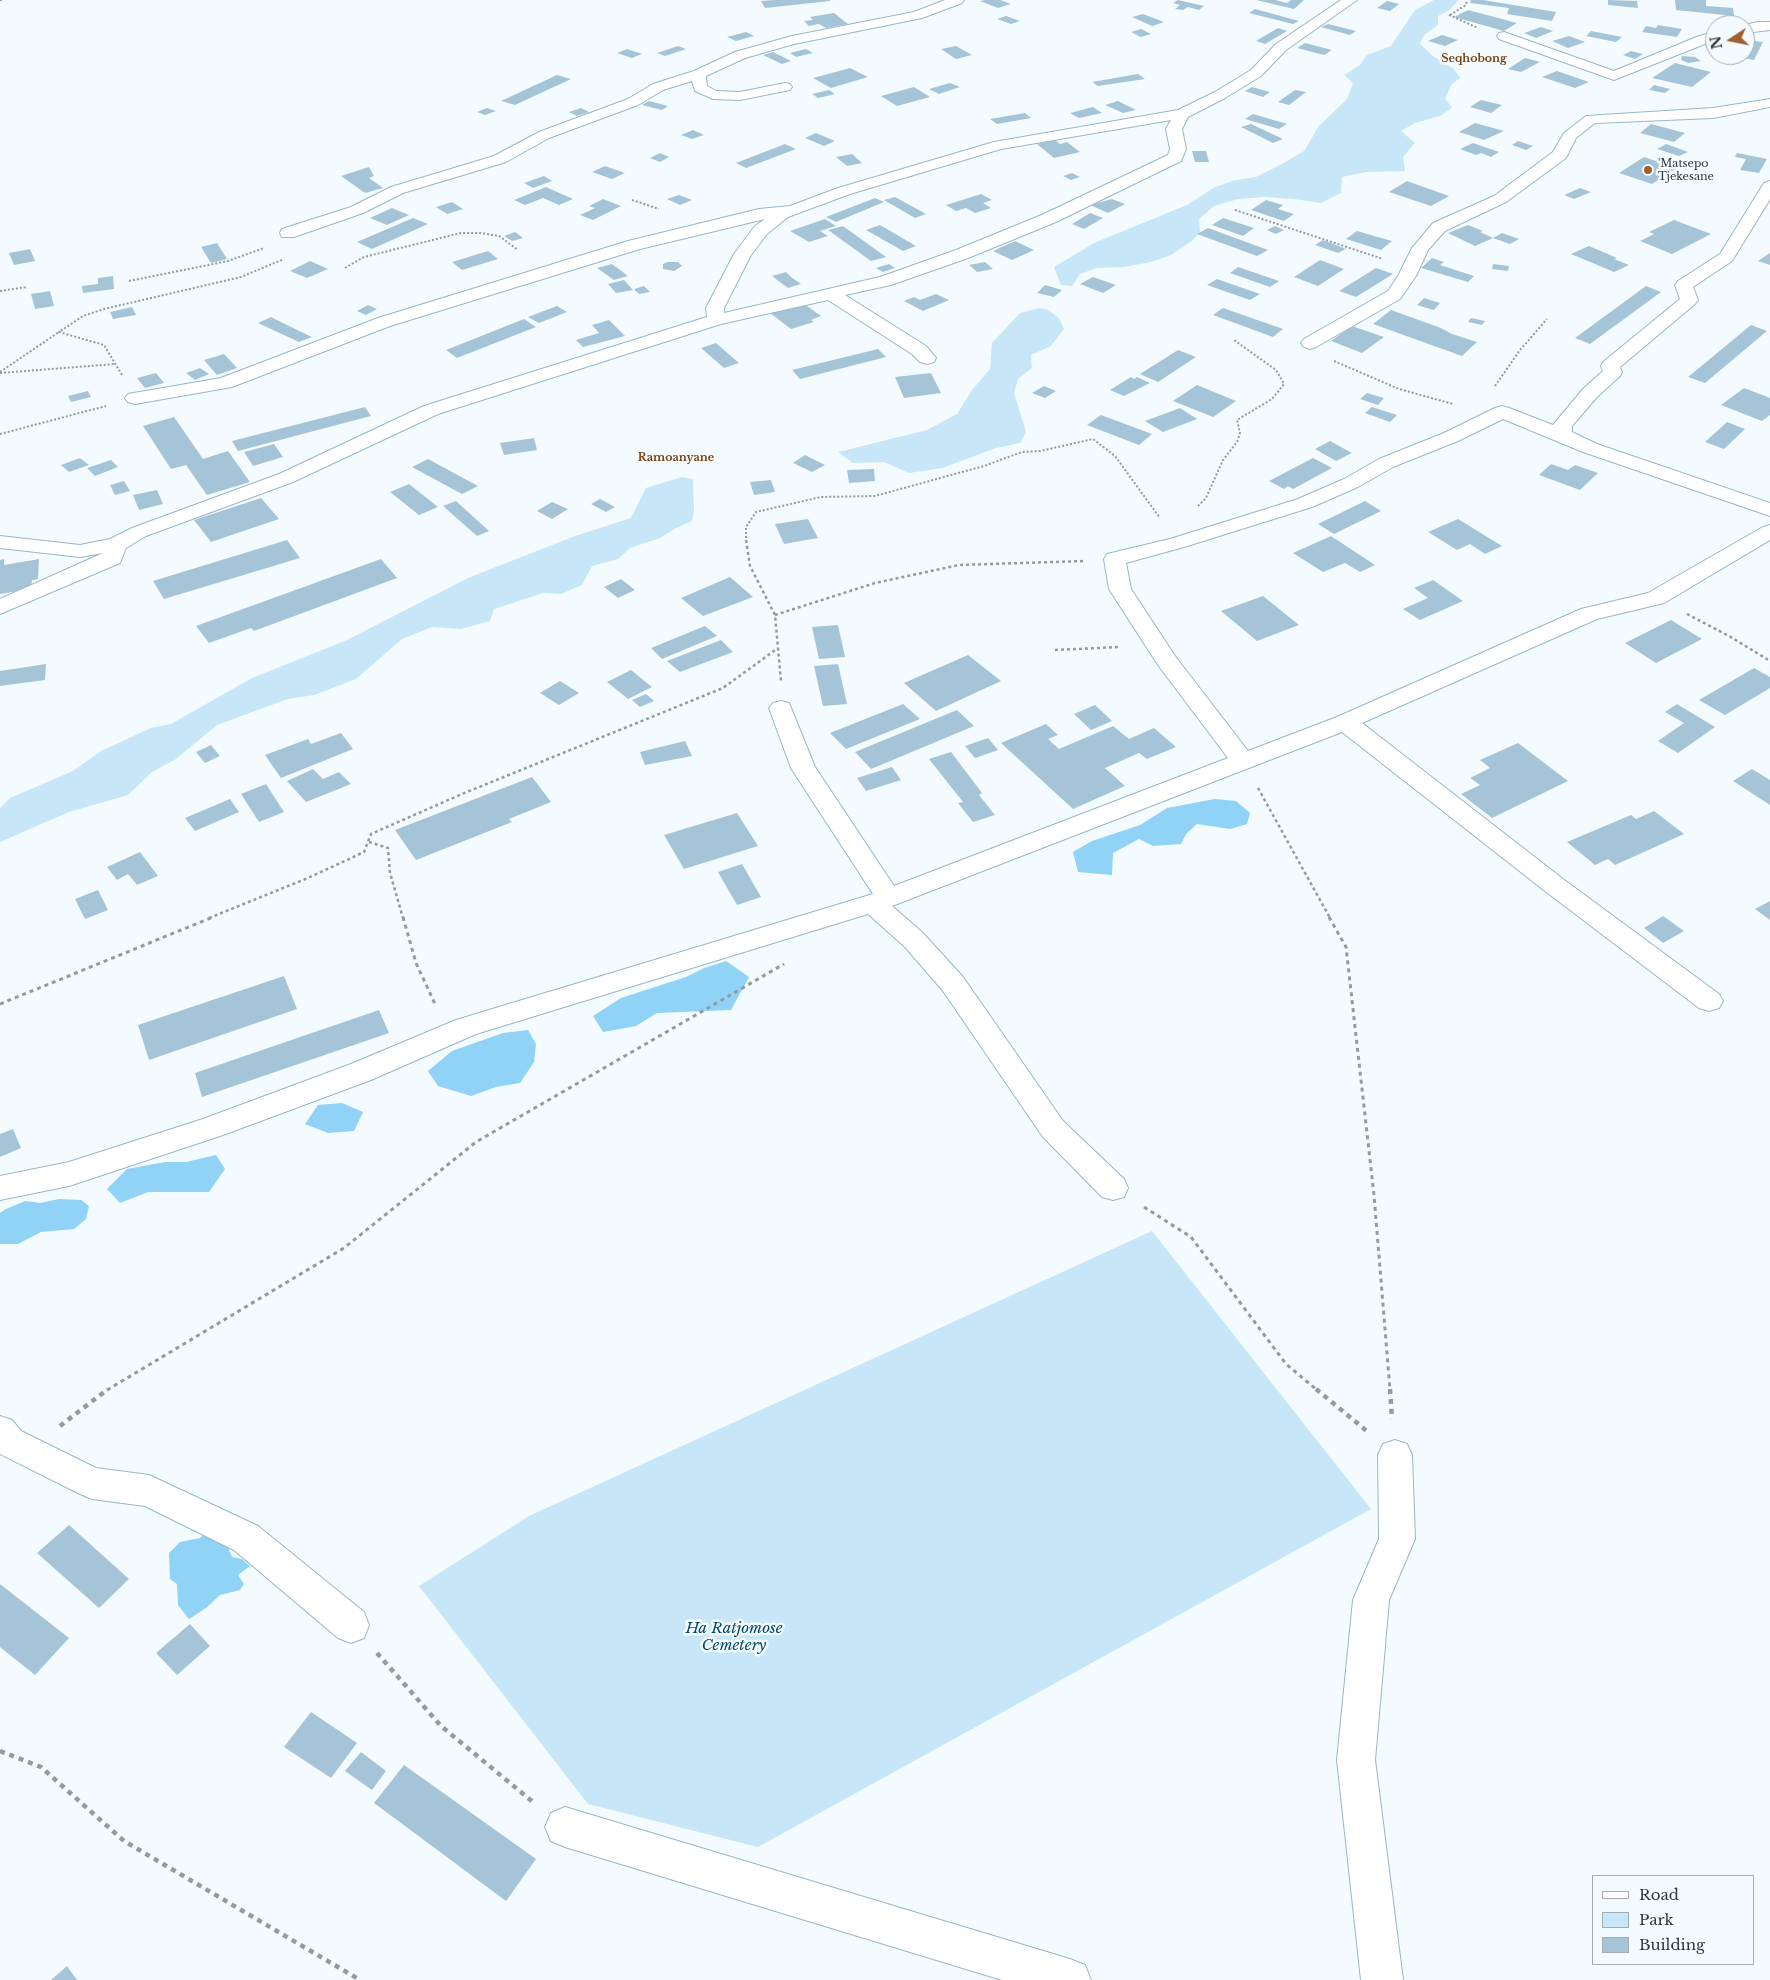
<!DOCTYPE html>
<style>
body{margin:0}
#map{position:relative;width:1770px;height:1980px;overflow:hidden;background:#f4fbfe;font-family:"Libre Baskerville",serif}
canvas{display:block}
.legend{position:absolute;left:1592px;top:1875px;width:162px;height:90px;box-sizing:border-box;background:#f4fbfe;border:1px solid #a4adb2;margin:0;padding:6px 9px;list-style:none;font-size:15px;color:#2b383f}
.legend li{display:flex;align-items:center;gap:10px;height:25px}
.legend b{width:25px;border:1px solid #a4adb2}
.north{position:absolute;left:1705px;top:15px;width:50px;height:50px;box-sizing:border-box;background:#f4fbfe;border:1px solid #a4adb2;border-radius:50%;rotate:259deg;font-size:14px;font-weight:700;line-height:20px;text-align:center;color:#2b383f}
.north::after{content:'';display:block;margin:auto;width:18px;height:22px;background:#a15f2d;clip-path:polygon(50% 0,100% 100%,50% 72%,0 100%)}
</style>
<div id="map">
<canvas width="1770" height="1980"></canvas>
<ul class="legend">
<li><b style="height:6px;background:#fff"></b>Road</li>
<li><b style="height:14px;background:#c7e6f8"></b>Park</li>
<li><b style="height:14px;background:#a6c4d7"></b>Building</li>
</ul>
<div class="north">N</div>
</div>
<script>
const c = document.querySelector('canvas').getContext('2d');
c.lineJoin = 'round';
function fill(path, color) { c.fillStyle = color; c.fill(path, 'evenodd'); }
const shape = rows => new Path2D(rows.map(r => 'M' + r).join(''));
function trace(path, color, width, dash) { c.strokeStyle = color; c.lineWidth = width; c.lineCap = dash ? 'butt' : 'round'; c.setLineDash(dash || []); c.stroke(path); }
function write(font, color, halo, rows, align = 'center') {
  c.font = font + ' "Libre Baskerville",serif'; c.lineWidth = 5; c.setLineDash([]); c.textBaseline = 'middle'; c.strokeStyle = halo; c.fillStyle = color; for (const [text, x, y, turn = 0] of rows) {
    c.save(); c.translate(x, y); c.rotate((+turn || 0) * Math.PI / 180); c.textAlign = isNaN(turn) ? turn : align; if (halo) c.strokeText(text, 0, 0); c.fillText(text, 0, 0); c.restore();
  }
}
const green = shape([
 [1434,0,1459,0,1448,11,1438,16,1438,25,1424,35,1420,44,1433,56,1454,69,1460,78,1452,84,1445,98,1452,108,1440,116,1415,123,1401,131,1415,143,1403,157,1405,171,1366,172,1342,177,1341,193,1321,203,1294,199,1265,197,1238,199,1214,206,1199,219,1200,232,1193,240,1171,255,1151,262,1124,267,1097,268,1080,274,1072,286,1061,285,1054,267,1094,243,1187,205,1215,187,1236,180,1256,177,1282,164,1304,151,1319,126,1347,99,1353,83,1344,75,1360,65,1367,55,1391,46,1415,10],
 [1040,308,1048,310,1059,318,1064,329,1051,346,1031,355,1032,368,1018,379,1014,393,1026,432,1020,443,996,448,942,468,909,473,884,462,853,463,838,452,927,430,957,414,972,390,990,369,992,343,1020,313],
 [682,477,693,479,694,510,692,521,676,528,660,538,630,548,618,559,592,566,582,585,561,594,543,593,494,609,490,621,461,629,432,627,402,639,356,679,314,695,288,699,217,725,176,759,152,772,128,795,69,812,0,842,0,808,10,798,73,771,101,751,151,728,171,724,252,678,347,640,468,578,575,536,631,518,646,488],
 [1152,1231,1371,1509,758,1847,588,1804,419,1586,529,1516]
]);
const forest = shape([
 [1215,799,1236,801,1250,813,1247,824,1230,829,1197,824,1186,834,1181,844,1153,846,1139,839,1113,853,1112,875,1078,872,1073,852,1092,841,1140,825,1167,808],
 [726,961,749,977,731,1010,657,1013,636,1026,603,1032,593,1016,621,998,686,977,704,968],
 [528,1030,536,1044,534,1062,520,1083,496,1087,471,1096,438,1086,428,1071,452,1051,503,1033],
 [342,1103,363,1112,354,1131,328,1133,305,1124,318,1105],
 [216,1155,225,1169,209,1192,148,1192,120,1203,107,1189,127,1169,165,1162,186,1162],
 [59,1199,81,1200,89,1206,86,1219,74,1229,41,1232,18,1244,0,1244,0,1213,4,1210,25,1201,40,1203],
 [217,1523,230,1540,229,1550,232,1557,242,1559,250,1566,238,1575,244,1584,240,1590,220,1595,206,1608,189,1619,178,1605,177,1584,170,1579,169,1553,180,1542,200,1538]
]);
const building = shape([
 [775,0,830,0,830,1,765,8,761,1],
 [985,0,1000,0,1011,4,998,8,980,1],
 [1178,0,1204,6,1199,10,1188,7,1183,10,1175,9,1180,5,1173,3],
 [1256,0,1275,0,1287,3,1291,0,1304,0,1294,9],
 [1471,0,1483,0,1556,12,1552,21,1507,14,1509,8,1470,3],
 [1608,0,1637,1,1638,8,1608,5],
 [1675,0,1706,0,1706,6,1733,8,1734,16,1676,10],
 [1387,1,1399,4,1390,11,1377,8],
 [1255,9,1299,21,1293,24,1249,13],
 [1468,10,1517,23,1504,31,1454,17],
 [834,13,848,24,826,28,819,24,809,26,804,21,813,20,810,17],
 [1143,14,1164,22,1152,26,1132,17],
 [1006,16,1020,21,1011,24,997,19],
 [1328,24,1356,31,1350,35,1321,27],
 [1658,25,1682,29,1677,37,1642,32,1646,26,1656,28],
 [1541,27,1553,31,1536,38,1524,33],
 [1278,28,1287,31,1265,44,1256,41],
 [1141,29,1151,34,1141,37,1131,32],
 [1591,31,1622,37,1616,42,1586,36],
 [746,32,754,36,736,41,727,37],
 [1442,35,1458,40,1445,46,1428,41],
 [1569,36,1585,42,1568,48,1552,41],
 [1746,40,1763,42,1754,60,1737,57,1738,55,1745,55],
 [1305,43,1332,50,1324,55,1297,48],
 [678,46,686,49,665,56,657,53],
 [956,46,972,55,956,59,941,49],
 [627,49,642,54,632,58,617,53],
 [806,49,813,53,796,57,790,53],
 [1631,51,1643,54,1635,59,1623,55],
 [773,52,791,61,782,64,763,55],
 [1682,56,1695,57,1701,61,1688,63,1681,60],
 [1525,58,1540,62,1521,72,1508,69],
 [1675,63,1711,72,1692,87,1652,78],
 [850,68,868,77,831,88,813,78],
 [1557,71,1589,82,1575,88,1542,77],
 [1138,74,1145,79,1098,86,1092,82],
 [557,75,571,79,515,105,501,101],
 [950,83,960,87,939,94,929,89],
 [1654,85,1670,89,1665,93,1649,90],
 [914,87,930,97,897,106,881,96],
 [1252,87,1270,92,1263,97,1245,91],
 [829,90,835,94,818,98,812,94],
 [1295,90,1306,92,1289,105,1278,102],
 [1481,100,1502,105,1491,113,1470,107],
 [649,101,668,106,662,110,642,105],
 [1118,101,1136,110,1123,113,1105,105],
 [1093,107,1102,113,1079,118,1070,113],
 [487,108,496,111,485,115,477,112],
 [581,108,589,112,577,116,569,112],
 [1025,113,1031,118,997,124,990,119],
 [1253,114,1287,124,1279,129,1245,119],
 [1475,123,1504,131,1484,140,1459,132],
 [1251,124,1283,139,1273,143,1241,127],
 [1651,124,1685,133,1674,142,1640,133],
 [693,130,704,135,692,139,681,135],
 [816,133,835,141,824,146,805,138],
 [1055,140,1060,144,1067,142,1080,152,1054,158,1037,144],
 [1518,141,1533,146,1526,150,1512,145],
 [1473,143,1499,152,1491,157,1481,153,1476,155,1460,149],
 [785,144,796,149,746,168,736,163],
 [1666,144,1688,152,1679,156,1657,149],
 [1192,151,1206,151,1209,162,1195,162],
 [660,153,669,157,660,162,650,158],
 [1737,153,1767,159,1759,173,1740,170,1746,159,1735,157],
 [852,154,862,163,847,166,836,157],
 [1644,157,1677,168,1652,184,1619,173],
 [605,166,625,173,612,179,592,172],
 [369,167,374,176,369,178,383,188,365,193,341,176],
 [1072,173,1080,177,1071,180,1063,176],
 [544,176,552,181,533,188,524,183],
 [1407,181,1449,196,1431,206,1389,192],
 [546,187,573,199,559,205,543,198,525,205,514,200],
 [1580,188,1591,192,1574,199,1564,195],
 [981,194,992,200,983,203,991,208,975,213,966,208,956,211,946,205],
 [679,195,692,200,680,205,667,199],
 [895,197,926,214,915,218,884,200],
 [875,198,884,202,836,222,826,217],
 [603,199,621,206,593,220,580,215,595,208,589,206],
 [1112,199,1125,204,1108,213,1090,205],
 [1266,200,1283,205,1278,209,1294,214,1284,221,1251,210],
 [452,202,463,209,447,214,436,207],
 [392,208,409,215,387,225,370,218],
 [1090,213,1103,218,1084,229,1072,224],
 [413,218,428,224,372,249,357,242],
 [1223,218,1254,228,1243,236,1212,225],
 [825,219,836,226,820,231,828,236,809,242,790,231],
 [1674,220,1711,234,1672,254,1640,241,1654,234,1649,232],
 [880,225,916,246,903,251,866,230],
 [1468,225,1483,231,1480,232,1493,238,1475,246,1448,233],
 [843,226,886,257,871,261,828,230],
 [1275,226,1284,230,1276,234,1267,230],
 [1208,228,1268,250,1257,256,1197,234],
 [1357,231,1392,241,1381,250,1346,239],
 [515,232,523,238,512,241,504,236],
 [1502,233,1519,239,1510,244,1493,238],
 [1323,240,1346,249,1338,253,1315,245],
 [1015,241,1034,250,1012,260,993,251],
 [217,243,227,259,211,263,201,247],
 [1589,246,1617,258,1614,259,1629,265,1614,272,1571,254],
 [30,249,35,261,14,265,9,253],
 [488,251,498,259,462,270,452,262],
 [1770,253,1770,265,1758,261],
 [1432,258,1444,262,1440,265,1474,276,1468,282,1421,268],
 [1320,260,1344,269,1318,286,1294,277],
 [310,261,328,269,307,278,290,271],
 [668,262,678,262,682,266,674,271,663,269,663,264],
 [985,262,993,269,977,272,969,265],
 [612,264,628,276,614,280,597,268],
 [889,264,895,268,883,272,876,268],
 [1493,264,1509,266,1508,271,1492,269],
 [1238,267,1279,281,1270,287,1230,273],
 [1376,268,1393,274,1356,297,1339,291],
 [786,272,791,277,801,284,788,288,772,276],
 [113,276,114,289,83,293,82,286,98,284,98,278],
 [1093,277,1116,285,1103,293,1080,284],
 [1217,279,1260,294,1250,300,1207,285],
 [624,280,633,290,616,293,608,284],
 [1045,285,1062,290,1054,297,1037,293],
 [644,286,650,292,639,294,634,289],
 [1646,286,1661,292,1590,344,1575,338],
 [50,291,54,306,35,309,31,294],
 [936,294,949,300,923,311,904,301,914,297,920,300],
 [1424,298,1440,303,1434,310,1417,305],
 [803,303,821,316,811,320,814,322,791,329,770,313],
 [368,305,377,309,366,315,357,311],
 [557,306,567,312,539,323,528,317],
 [132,307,136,315,113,319,110,312],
 [1223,308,1283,329,1273,337,1213,315],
 [1391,310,1441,328,1452,334,1477,342,1462,356,1373,324],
 [271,317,289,326,312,337,299,342,258,323],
 [1471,318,1485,321,1482,325,1468,322],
 [524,319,536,327,457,358,446,350],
 [609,320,625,336,583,347,576,340,599,333,592,325],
 [1751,325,1767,331,1705,383,1688,377],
 [1352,326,1384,337,1362,353,1331,341],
 [716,343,739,363,724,368,701,348],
 [878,349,886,357,800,379,792,370],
 [1178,350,1196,357,1158,382,1140,374],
 [224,354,237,368,217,375,204,360],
 [200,368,209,374,195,380,186,373],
 [156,373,164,383,145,388,137,378],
 [931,373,941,393,904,398,895,377],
 [1131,377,1134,379,1137,377,1150,383,1124,396,1110,390],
 [1197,385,1236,401,1213,417,1173,401],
 [1044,386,1056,391,1045,398,1032,393],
 [1744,388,1770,398,1770,415,1762,421,1721,405],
 [88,391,91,397,71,402,68,396],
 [1367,393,1384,398,1378,405,1360,399],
 [365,407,371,416,238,451,232,441],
 [1372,407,1397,415,1390,422,1365,413],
 [1180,408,1197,419,1163,432,1145,421],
 [1101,415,1152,434,1139,445,1087,425],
 [174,417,203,459,228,451,250,482,207,495,186,465,171,469,143,426],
 [1727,422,1745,429,1724,449,1705,442],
 [534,438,537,450,504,455,500,443],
 [1330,441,1352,453,1336,461,1315,449],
 [274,444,283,457,253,466,244,452],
 [805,455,825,465,812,472,793,463],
 [80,458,89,465,69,472,61,465],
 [1313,458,1332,468,1293,489,1288,486,1284,489,1269,481],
 [428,459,478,486,462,494,412,467],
 [111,460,118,467,95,476,87,468],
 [1551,464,1568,470,1575,465,1598,473,1580,490,1539,475],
 [874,469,875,481,849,483,847,470],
 [771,480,775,492,754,495,750,482],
 [124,481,130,491,115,495,110,485],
 [409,484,438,507,419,515,390,492],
 [157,490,163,504,139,510,133,495],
 [261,498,279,519,211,542,194,520],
 [600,499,615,507,606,512,591,504],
 [456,501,489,531,477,536,443,506],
 [1365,501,1381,511,1334,534,1318,524],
 [552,502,568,509,552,519,537,511],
 [808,519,818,538,784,544,775,524],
 [1458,519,1502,546,1485,554,1470,544,1457,550,1428,532],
 [1331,536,1375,565,1360,572,1345,563,1323,572,1293,553],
 [287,540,300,558,164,599,153,581],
 [4,559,4,565,39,559,38,579,32,580,31,589,0,594,0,560],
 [381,559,397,578,254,631,251,628,209,643,196,626],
 [730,577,753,597,703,616,681,598],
 [621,579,635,590,618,598,604,587],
 [1433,580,1463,601,1420,620,1403,609,1428,598,1414,588],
 [1263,596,1299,625,1257,641,1221,611],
 [1671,620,1702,639,1656,663,1625,643],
 [838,625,845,657,819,659,812,627],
 [705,626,717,636,662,659,651,648],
 [721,640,733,652,680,672,667,661],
 [968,655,1001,681,936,711,904,683],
 [46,664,45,680,0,686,0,671],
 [838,664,847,704,823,706,814,666],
 [1754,668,1770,677,1770,688,1725,715,1699,700],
 [631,670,652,687,628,699,607,682],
 [560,681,579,693,559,705,540,693],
 [646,694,654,701,640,707,632,700],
 [903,704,920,719,846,749,830,733],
 [1677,704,1715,727,1678,753,1658,741,1684,723,1665,712],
 [1095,705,1112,721,1091,730,1074,714],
 [957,710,974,726,871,769,855,752],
 [1046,724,1058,735,1048,739,1059,749,1113,726,1129,739,1154,728,1176,747,1147,759,1139,753,1105,768,1125,786,1073,809,1001,743],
 [341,733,353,749,281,778,265,755,308,739,311,744],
 [988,738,998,750,975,758,965,746],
 [685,741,692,756,645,765,640,752],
 [1518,743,1568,781,1492,818,1461,794,1480,785,1470,778,1490,768,1480,760],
 [211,745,220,756,205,763,196,752],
 [951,752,982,793,979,795,995,815,973,822,958,803,963,802,929,759],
 [892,767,901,780,866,791,857,778],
 [313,769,323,779,339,772,351,784,306,802,287,781],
 [1752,769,1770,780,1770,805,1733,781],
 [532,777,551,802,509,819,512,822,416,860,395,830],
 [266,784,284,812,259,822,241,794],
 [230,799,239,812,195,831,185,818],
 [1654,811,1684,834,1615,865,1608,859,1595,865,1567,842,1631,815,1636,819],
 [737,813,758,846,684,869,664,835],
 [140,852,158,876,137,885,128,874,117,880,107,867],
 [742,864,761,897,737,905,718,872],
 [98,890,108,910,85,919,75,899],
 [1770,901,1770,920,1755,909],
 [1663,916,1684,931,1663,943,1644,928],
 [284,976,297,1009,149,1060,138,1025],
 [379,1010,389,1033,202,1097,195,1073],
 [13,1129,21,1148,0,1157,0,1134],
 [69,1525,129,1579,99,1608,37,1553],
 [0,1584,69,1638,35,1675,0,1647],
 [190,1624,210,1646,177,1675,156,1653],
 [311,1712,357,1743,331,1778,284,1747],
 [361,1752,386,1771,372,1790,345,1771],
 [404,1765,536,1859,506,1901,374,1803],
 [67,1966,77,1980,51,1980]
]);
const pathFar3 = shape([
 [0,0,2,0],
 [1449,15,1478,28],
 [1450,15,1466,5,1467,0],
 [632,200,659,209],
 [1235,210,1383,259],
 [345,268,364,257,461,233,481,233,499,236,518,250],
 [129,281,228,261,264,248],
 [0,291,27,287],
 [1334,361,1399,389,1453,404],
 [0,372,59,332],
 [0,373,115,364],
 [122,375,104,345,59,332,83,316,104,309,241,277,284,259],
 [1495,386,1520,350,1547,319],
 [0,434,106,406],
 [1198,506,1206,498,1223,460,1237,442,1240,433,1237,420,1272,399,1284,384,1276,370,1234,340],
 [746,542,746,527,756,512,821,497,875,496,984,466,1022,452,1040,451,1093,439,1115,456,1160,518]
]);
const pathFar2 = shape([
 [746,540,750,566,775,615,781,681],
 [1687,614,1729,636,1770,661],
 [775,615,875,583,959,565,1084,561],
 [1055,650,1119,647],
 [1258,788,1330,918],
 [369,842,388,848,390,873,403,918],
 [209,918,308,878,364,852,371,834,462,794,723,688,778,648]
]);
const pathFar1 = shape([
 [403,917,416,963,435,1004],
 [1329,917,1346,947,1374,1195,1390,1390],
 [0,1004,213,917],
 [1144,1207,1191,1237,1286,1364,1317,1390],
 [107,1390,344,1248,476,1142,784,964]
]);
const path = shape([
 [1316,1389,1368,1432],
 [1390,1389,1392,1419],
 [60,1426,108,1389],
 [377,1653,441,1726,533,1802],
 [0,1751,41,1767,124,1841,360,1980]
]);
const minor = shape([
 [945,0,964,0,962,3,922,18,794,44,745,58,706,76,707,86,716,91,740,92,785,83,790,84,792,87,790,90,740,100,713,99,695,91,692,81,663,90,638,105,549,138,506,162,403,193,363,213,294,237,282,237,280,233,282,229,351,207,391,187,494,156,539,132,628,99,653,84,694,71,735,52,792,36,914,12,945,0],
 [1341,0,1357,0,1286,50,1261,76,1225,98,1188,117,1182,129,1186,149,1181,161,1056,222,968,258,891,285,845,295,926,346,936,358,934,362,927,364,920,362,912,354,828,300,721,324,438,414,293,482,146,536,126,548,120,563,0,614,0,599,103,553,80,557,0,548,0,536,80,545,110,539,132,528,279,474,424,406,707,317,706,308,734,254,755,226,765,219,640,249,390,326,232,387,135,404,128,402,125,398,128,394,221,378,378,318,628,241,759,209,790,206,838,188,994,142,1178,110,1215,92,1251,70,1276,44,1341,0],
 [1171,120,1166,129,1170,149,1168,155,1044,214,956,250,880,277,724,313,724,308,751,255,767,234,788,217,850,194,1001,149,1171,120],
 [1758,22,1770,22,1770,30,1745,33,1744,25,1758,22],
 [1504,32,1614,71,1699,36,1715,32,1715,40,1614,80,1499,39,1497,36,1499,33,1504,32],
 [1770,99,1770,107,1713,118,1595,123,1576,138,1566,158,1506,202,1445,231,1428,250,1416,276,1400,299,1316,347,1310,349,1304,347,1301,343,1304,339,1388,291,1398,276,1412,248,1433,223,1494,196,1553,152,1564,133,1586,116,1713,108,1770,99],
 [1770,181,1770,199,1732,261,1693,287,1698,300,1695,304,1620,367,1622,372,1620,376,1597,397,1572,426,1572,432,1597,444,1770,503,1770,516,1583,452,1503,419,1458,441,1393,467,1358,487,1312,507,1184,547,1126,563,1131,589,1175,656,1248,751,1337,717,1581,609,1648,593,1763,527,1770,525,1770,540,1664,603,1597,619,1362,723,1563,879,1719,994,1723,1001,1719,1008,1709,1011,1699,1008,1545,891,1342,732,892,906,923,933,963,977,1063,1121,1124,1179,1128,1188,1124,1197,1113,1200,1102,1197,1043,1137,943,991,905,947,868,914,476,1034,371,1080,223,1135,69,1186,0,1200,0,1176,69,1162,203,1119,351,1064,456,1020,873,894,791,768,769,708,773,703,781,701,789,703,815,767,894,886,1228,758,1158,665,1109,589,1104,559,1107,554,1170,539,1298,499,1344,479,1379,459,1444,433,1495,408,1502,406,1509,408,1553,425,1583,389,1603,371,1601,366,1603,362,1680,299,1675,285,1678,281,1720,254,1764,183,1770,181],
 [0,1416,12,1420,21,1431,96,1468,149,1475,258,1526,364,1612,369,1625,364,1638,351,1643,338,1638,234,1550,145,1506,92,1499,80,1494,0,1454,0,1416],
 [1395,1440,1407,1444,1412,1455,1415,1539,1389,1600,1375,1760,1403,1980,1361,1980,1337,1760,1353,1600,1379,1539,1378,1455,1383,1444,1395,1440],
 [565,1807,1070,1959,1085,1965,1091,1980,1002,1980,565,1847,551,1841,545,1827,551,1813,565,1807]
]);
const markers = [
 [1648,170,5,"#a15f2d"]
];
const farNeighbourhoodnames = [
 ["Seqhobong",1474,59],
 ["Ramoanyane",676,458]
];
const farPoinames = [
 ["'Matsepo",1658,164],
 ["Tjekesane",1658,177]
];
const nearParknames = [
 ["Ha Ratjomose",734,1629],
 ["Cemetery",734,1646]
];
fill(green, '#c7e6f8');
fill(forest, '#91d2f7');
fill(building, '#a6c4d7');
trace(minor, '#98b6c8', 2);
trace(pathFar3, '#919ba0', 2, [2, 2]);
trace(pathFar2, '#919ba0', 2.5, [3, 3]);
trace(pathFar1, '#919ba0', 3, [4, 4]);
trace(path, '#919ba0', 4.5, [5, 5]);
fill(minor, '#fff');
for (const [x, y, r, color] of markers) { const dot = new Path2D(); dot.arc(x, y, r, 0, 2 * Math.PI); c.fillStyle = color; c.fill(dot); trace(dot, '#f4fbfe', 2); }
write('bold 11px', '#7b400f', '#f4fbfe', farNeighbourhoodnames);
write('11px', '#2b383f', '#f4fbfe', farPoinames, 'left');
write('italic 15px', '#004a69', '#f4fbfe', nearParknames);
</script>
